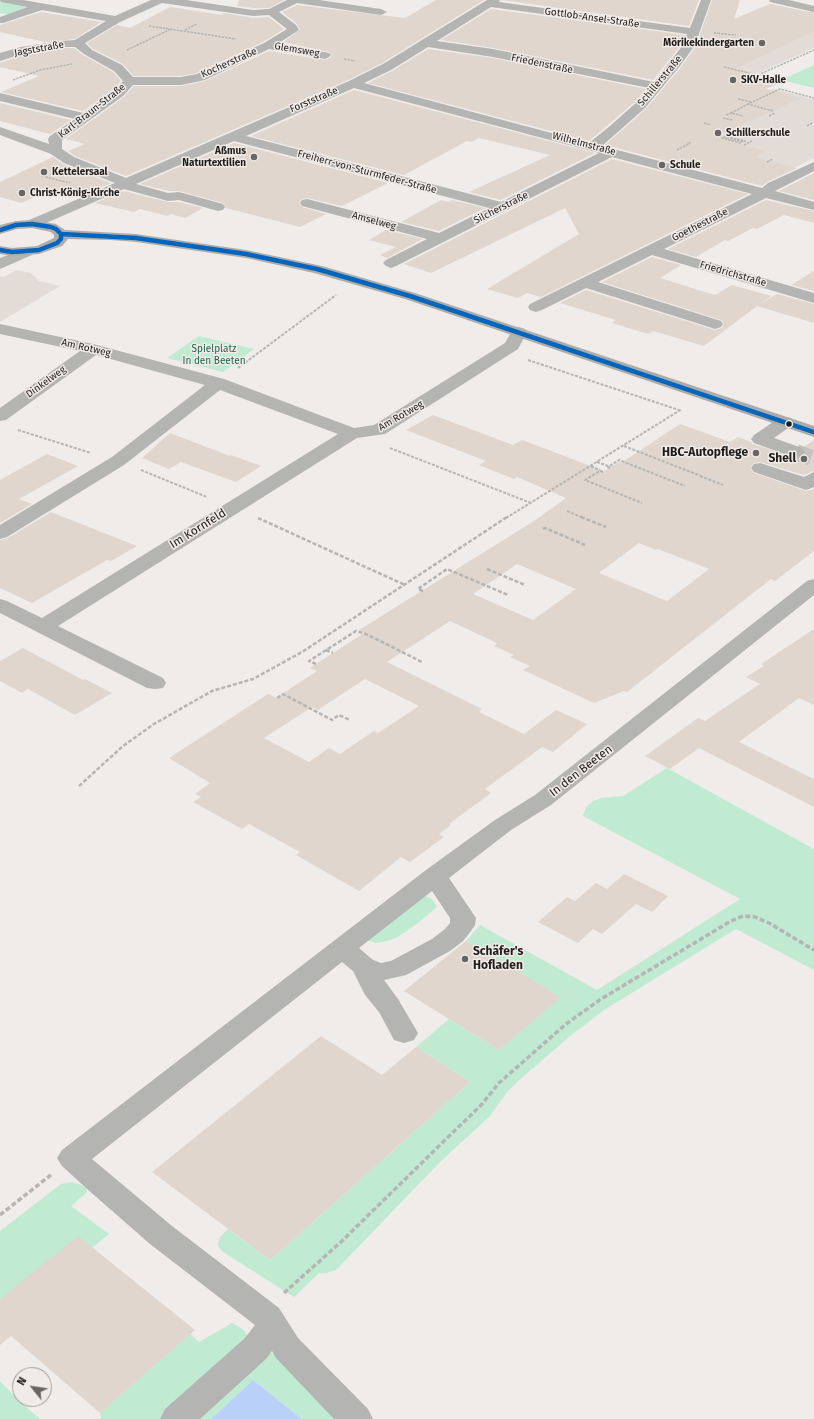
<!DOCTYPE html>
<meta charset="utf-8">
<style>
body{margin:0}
#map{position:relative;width:814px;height:1419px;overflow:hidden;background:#efece9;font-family:"Fira Sans",sans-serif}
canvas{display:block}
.north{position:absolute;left:12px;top:1367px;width:40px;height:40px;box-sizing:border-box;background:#f1ebe7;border:1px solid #9d9995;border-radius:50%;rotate:300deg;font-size:11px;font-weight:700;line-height:16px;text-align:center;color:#1f1d1b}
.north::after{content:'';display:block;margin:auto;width:14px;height:18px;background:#686563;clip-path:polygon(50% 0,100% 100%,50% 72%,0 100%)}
</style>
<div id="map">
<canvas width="814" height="1419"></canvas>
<div class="north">N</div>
</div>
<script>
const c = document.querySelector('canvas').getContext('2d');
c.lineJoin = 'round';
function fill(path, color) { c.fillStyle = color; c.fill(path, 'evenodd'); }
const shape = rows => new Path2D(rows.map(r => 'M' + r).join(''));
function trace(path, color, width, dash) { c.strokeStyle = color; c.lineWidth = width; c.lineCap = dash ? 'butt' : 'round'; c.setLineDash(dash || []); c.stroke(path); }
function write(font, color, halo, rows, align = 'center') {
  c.font = font + ' "Fira Sans",sans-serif'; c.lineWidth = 3; c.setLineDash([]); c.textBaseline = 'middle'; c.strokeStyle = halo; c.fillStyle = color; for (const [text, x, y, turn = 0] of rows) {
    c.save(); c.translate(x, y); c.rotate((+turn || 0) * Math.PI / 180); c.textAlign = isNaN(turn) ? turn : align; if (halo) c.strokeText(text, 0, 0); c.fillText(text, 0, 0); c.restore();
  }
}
const built = shape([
 [811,10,814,11,814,48,756,74,702,60,779,23],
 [773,89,814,99,814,158,790,170,752,183,708,172,626,127,656,99,736,106],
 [16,270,31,273,39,281,60,286,0,322,0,276,4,277]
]);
const green = shape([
 [0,1,29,6,30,8,10,15,0,13],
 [814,65,814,88,781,80],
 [199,336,254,349,223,372,167,358],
 [667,768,814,849,814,970,736,929,604,1010,569,1037,517,1082,508,1091,489,1117,441,1161,336,1270,326,1273,319,1273,294,1297,223,1252,218,1246,219,1238,228,1229,270,1260,470,1082,416,1047,449,1019,499,1050,560,997,466,941,480,925,597,990,740,899,583,816,586,807,593,801,601,798,623,796],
 [422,894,432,899,437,907,418,923,398,937,387,941,377,943,369,941,367,939],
 [72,1182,81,1185,85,1187,87,1191,85,1194,71,1206,109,1234,92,1248,0,1299,0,1231,61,1184],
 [232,1323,241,1328,246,1333,247,1340,195,1390,160,1419,101,1419,100,1413,190,1334,199,1342],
 [269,1352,274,1354,342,1419,302,1419,253,1380,211,1419,191,1419],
 [0,1381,17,1399,40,1419,0,1419]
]);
const water = shape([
 [253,1380,302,1419,211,1419]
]);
const building = shape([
 [239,0,284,0,269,8,253,8,237,6],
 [436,0,484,0,382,63,348,80,126,176,75,156,68,151,85,144,66,139,124,97,134,86,181,86,205,81,269,51,325,60,330,58,332,55,329,52,283,42,300,30,297,24,282,12,297,5,405,18],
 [501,0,699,0,689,26],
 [712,0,740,0,734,19,770,4,814,13,814,31,735,69,750,72,746,75,779,83,766,89,801,98,715,137,765,151,755,157,797,168,767,182,762,186,605,145,646,109,681,67,696,46],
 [170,7,222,15,224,13,253,18,269,17,284,29,263,42,197,73,181,76,134,76,123,64,93,49,87,43,117,25,130,28],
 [491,9,685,35,682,44,653,80,493,48,441,40],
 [41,12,101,22,75,39,45,42,0,32,0,25],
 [60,48,74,48,83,55,113,72,121,81,114,89,83,111,1,92,39,76,0,67,0,63,22,55],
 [428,49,493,58,646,89,636,101,589,141,368,83,392,71],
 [354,90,595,153,501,200,469,192,550,155,479,138,471,142,467,141,404,175,251,136],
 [0,103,71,120,50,134,0,121],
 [234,143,388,183,342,206,307,198,302,199,299,202,302,207,326,214,300,227,226,208,223,203,179,191,168,191,140,184],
 [53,157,63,164,111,183,76,198,49,191,21,203,0,197,0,182],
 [612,159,748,194,541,297,527,293,518,298,487,289,579,234,565,208,431,273,404,264],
 [814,173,814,200,779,191],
 [124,191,168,202,179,202,203,208,185,218,171,214,167,216,140,209,134,212,95,203],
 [441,200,449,202,452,200,485,208,439,231,401,222],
 [766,200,814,211,814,223,784,215,757,229,753,228,728,241,725,240,696,257,668,249],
 [386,230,423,239,387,258,380,255,396,247,369,240],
 [652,257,681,265,660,278,715,295,732,285,771,296,762,303,777,294,814,304,814,323,757,306,704,346,653,331,648,334,612,323,616,320,560,303,586,290,715,330,722,328,724,323,721,320,602,282],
 [814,271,814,291,791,285],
 [433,415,513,445,522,440,604,471,619,462,621,463,680,424,730,442,738,437,751,442,753,444,796,458,803,457,806,452,803,447,814,440,814,471,804,475,760,462,754,463,750,468,754,473,806,491,814,489,814,551,775,581,771,579,627,692,624,691,594,703,523,670,530,666,510,657,514,655,494,646,497,643,450,621,387,662,482,709,479,712,524,734,556,710,587,724,553,752,542,747,485,789,491,793,449,824,451,825,439,834,444,837,410,862,401,857,359,891,296,855,300,852,249,824,242,829,193,802,201,797,195,794,210,783,169,758,268,694,276,698,317,671,310,668,364,633,359,630,534,521,566,498,517,477,514,479,479,465,486,461,406,430],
 [639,543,656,550,658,549,709,569,667,601,599,573],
 [517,564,576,589,533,620,473,594],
 [365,679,419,706,378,733,374,731,340,754,329,748,309,762,264,738,312,707,318,710],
 [170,433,230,456,231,455,261,466,236,482,181,462,169,469,142,458],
 [47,454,78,466,19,499,32,504,0,523,0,480],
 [51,512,137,546,111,561,107,560,32,603,0,588,0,540,8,538],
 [814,629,814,705,799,698,739,742,814,779,814,807,699,748,670,769,645,756,698,718,705,721,760,684,746,677,764,666,761,664],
 [23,648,83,680,85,679,112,693,75,715,28,689,22,693,0,681,0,661],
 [624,874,668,896,652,912,636,904,602,934,593,929,578,943,538,922,567,897,575,901,596,883,607,889],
 [466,941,561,997,499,1050,404,991],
 [321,1036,382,1075,416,1047,470,1082,270,1260,152,1172],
 [78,1236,195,1330,100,1413,11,1336,0,1345,0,1299]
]);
const minorTunnel = shape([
 [796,452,814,459]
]);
const pathFar3 = shape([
 [149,26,236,39],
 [185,30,197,24],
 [714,33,736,35],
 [127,50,171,29],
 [344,59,355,61],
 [724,67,758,75,814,50],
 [13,80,40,70,72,64],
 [738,99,751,102],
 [773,111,748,104,780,89,814,98],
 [731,113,748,104],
 [726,115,731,113,743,116],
 [769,116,775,113],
 [723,118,732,120],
 [704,123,711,125],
 [807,126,812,123],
 [728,135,726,136,745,141,743,142,724,137,722,138,740,143,739,144],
 [744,145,752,141],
 [677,150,690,143,687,142],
 [767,162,773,159],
 [42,176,70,183]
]);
const pathFar2 = shape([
 [528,360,679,410],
 [238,368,336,295],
 [18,430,91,453],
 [624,446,701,476],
 [390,448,531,503],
 [597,462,608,466],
 [591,466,600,470],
 [610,468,608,467,619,460,685,486],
 [141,470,207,497],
 [603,472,600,471,585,480,642,503],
 [700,476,723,485],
 [567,511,584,518],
 [506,518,682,409]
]);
const pathFar1 = shape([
 [581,517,606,527],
 [258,518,405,585],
 [543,529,545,528,585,545],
 [487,569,525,585],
 [423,591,418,589,447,569,508,595],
 [326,650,333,653],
 [316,664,309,661,356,631,366,634,422,662],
 [277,698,283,694,332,720,339,715,350,720],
 [79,786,123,746,154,724,212,691,253,679,302,652,507,517]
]);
const path = shape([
 [0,1215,52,1174],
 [284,1293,342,1241,482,1104,499,1083,566,1024,601,999,731,921,743,916,755,917,769,923,814,950]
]);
const minor = shape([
 [0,0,23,0,115,16,151,0,186,0,253,10,269,9,287,0,319,0,381,9,387,12,381,15,297,3,279,12,296,25,299,30,279,43,329,53,331,55,329,57,325,59,269,49,205,80,181,85,133,85,123,96,62,140,62,149,74,157,126,178,349,81,383,64,487,0,500,0,499,2,690,28,701,0,711,0,695,45,680,66,645,108,602,146,762,188,768,183,814,162,814,171,775,191,814,202,814,210,766,198,664,249,814,293,814,303,652,255,598,282,721,321,723,324,721,327,715,329,709,327,586,288,542,310,536,312,530,310,528,307,530,304,752,194,612,157,396,266,391,268,386,266,383,263,386,260,427,239,302,206,300,203,302,200,307,199,439,233,489,208,234,141,136,184,168,193,179,192,223,204,225,207,223,210,218,211,179,200,168,201,124,189,37,227,32,228,27,227,25,224,27,221,115,183,64,163,51,154,0,135,0,127,49,144,48,139,50,136,75,119,0,101,0,93,83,113,115,90,123,81,114,71,84,54,75,47,60,47,22,54,0,61,0,53,21,47,60,41,75,40,106,21,42,10,3,23,0,23,0,17,28,7,1,2,0,0],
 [162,3,253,16,269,15,287,29,264,43,197,74,181,77,133,77,122,65,92,50,85,43,120,22,162,3],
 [491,7,687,34,683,45,654,82,493,49,437,41,491,7],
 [428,47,493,57,649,88,637,102,610,126,589,143,364,83,391,70,428,47],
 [354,88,599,153,501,202,246,136,354,88],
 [769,0,789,0,814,6,814,12,770,2,769,0],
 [27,248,32,249,34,252,32,255,0,269,0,258,27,248],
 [0,324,93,344,224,379,354,428,374,425,505,343,513,329,519,327,525,329,527,332,518,349,385,434,357,438,58,626,163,678,166,683,163,688,155,689,147,688,0,613,0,599,7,601,42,618,338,434,220,390,124,465,7,537,0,539,0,525,112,457,205,385,96,355,6,420,0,421,0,408,80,351,0,334,0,324],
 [785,417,791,418,794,422,791,426,774,438,802,448,805,452,802,456,796,457,790,456,754,443,751,439,754,435,779,418,785,417],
 [760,463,804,477,814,472,814,487,806,490,754,472,751,468,754,464,760,463],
 [814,579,814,595,551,805,511,830,449,878,476,918,475,925,471,931,463,941,450,951,406,975,384,980,398,999,418,1033,414,1040,404,1043,394,1040,379,1012,365,995,353,971,342,962,92,1159,172,1226,279,1308,298,1338,368,1409,373,1419,334,1419,276,1358,272,1351,266,1359,200,1419,160,1419,165,1409,244,1339,255,1325,150,1244,86,1188,62,1166,57,1158,62,1150,426,870,495,820,535,795,807,581,814,579],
 [432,891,450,918,450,923,445,929,432,939,391,961,381,963,373,960,359,948,432,891]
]);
const major = shape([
 [32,220,56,224,65,230,136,234,246,250,322,266,415,293,814,426,814,437,405,299,314,273,246,258,136,242,111,240,68,239,62,246,39,254,12,256,0,254,0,246,12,248,37,246,54,238,54,235,51,232,32,228,17,229,0,234,0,225,16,221,32,220]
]);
const bus1 = shape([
 [0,230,16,225,32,224,51,227,56,229,61,234,61,239,57,243,39,250,12,252,0,250],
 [61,234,136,238,246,254,317,269,410,296,814,432]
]);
const markers = [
 [762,43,4,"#686563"],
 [733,80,4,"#686563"],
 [718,133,4,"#686563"],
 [254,157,4,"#686563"],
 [662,165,4,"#686563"],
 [44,172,4,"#686563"],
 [22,193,4,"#686563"],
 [789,424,3.5,"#1f1d1b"],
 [756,453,4,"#686563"],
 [804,459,4,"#686563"],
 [465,959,4,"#686563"]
];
const farStreetnames = [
 ["Gottlob-Ansel-Straße",592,18,8],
 ["Jagststraße",39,49,-10],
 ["Glemsweg",297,50,10],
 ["Kocherstraße",229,63,-24],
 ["Friedenstraße",542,64,12],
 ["Schillerstraße",660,81,-50],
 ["Forststraße",314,100,-23],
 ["Karl-Braun-Straße",92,111,-38],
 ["Wilhelmstraße",584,144,15],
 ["Freiherr-von-Sturmfeder-Straße",367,172,15],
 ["Silcherstraße",501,208,-27],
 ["Amselweg",374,221,15],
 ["Goethestraße",700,225,-27],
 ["Friedrichstraße",733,274,16],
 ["Am Rotweg",86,348,13],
 ["Dinkelweg",46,382,-36],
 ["Am Rotweg",401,416,-30]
];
const farPoinames = [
 ["Mörikekindergarten",754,43,"right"],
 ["SKV-Halle",741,80],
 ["Schillerschule",726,133],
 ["Aßmus",246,151,"right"],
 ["Naturtextilien",246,163,"right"],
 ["Schule",670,165],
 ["Kettelersaal",52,172],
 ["Christ-König-Kirche",30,193]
];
const farParknames = [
 ["Spielplatz",214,349],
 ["In den Beeten",214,361]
];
const poiNames = [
 ["HBC-Autopflege",748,453],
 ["Shell",796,459],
 ["Schäfer's",473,952,"left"],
 ["Hofladen",473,966,"left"]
];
const streetNames = [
 ["Im Kornfeld",198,529,-32],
 ["In den Beeten",581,771,-38]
];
fill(built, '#e3dbd5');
fill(green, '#c1ead3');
fill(water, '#b9d0f8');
fill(building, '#e0d6ce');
trace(minorTunnel, '#c5c3c0', 16, [16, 8]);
trace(pathFar3, '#b5b5b3', 1.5, [2.5, 1]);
trace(pathFar2, '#b5b5b3', 2, [3, 1.5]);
trace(pathFar1, '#b5b5b3', 2.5, [4, 2]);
trace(path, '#b5b5b3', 3.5, [5, 2.5]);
fill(minor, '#b4b4b3');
fill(major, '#aeacab');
trace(bus1, '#0065bd', 4.5);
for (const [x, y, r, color] of markers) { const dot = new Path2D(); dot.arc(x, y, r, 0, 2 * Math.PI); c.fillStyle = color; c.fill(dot); trace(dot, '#f1ebe7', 1.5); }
write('10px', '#1f1d1b', '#f1ebe7', farStreetnames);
write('bold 10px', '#1f1d1b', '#f1ebe7', farPoinames, 'left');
write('10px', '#1e6547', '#f1ebe7', farParknames);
write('bold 12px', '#1f1d1b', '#f1ebe7', poiNames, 'right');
write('12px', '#1f1d1b', '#f1ebe7', streetNames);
</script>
